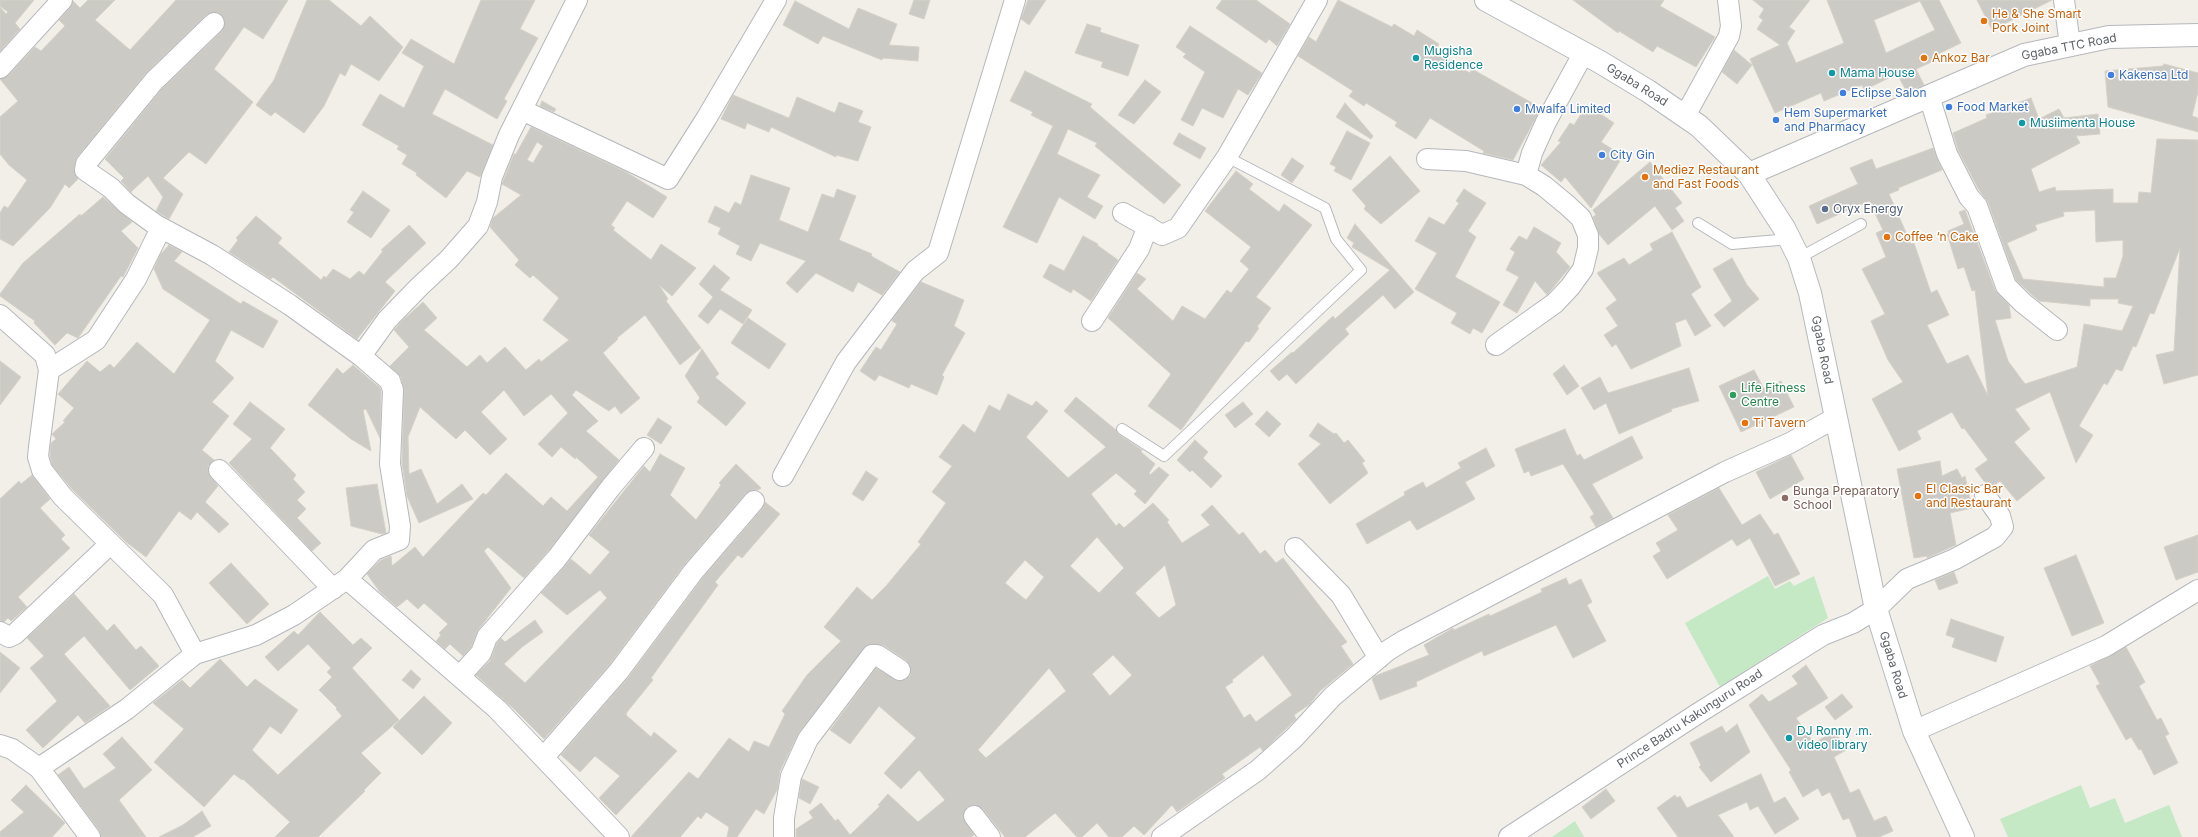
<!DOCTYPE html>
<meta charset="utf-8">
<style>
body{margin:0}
canvas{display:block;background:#f1efe8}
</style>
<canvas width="2198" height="837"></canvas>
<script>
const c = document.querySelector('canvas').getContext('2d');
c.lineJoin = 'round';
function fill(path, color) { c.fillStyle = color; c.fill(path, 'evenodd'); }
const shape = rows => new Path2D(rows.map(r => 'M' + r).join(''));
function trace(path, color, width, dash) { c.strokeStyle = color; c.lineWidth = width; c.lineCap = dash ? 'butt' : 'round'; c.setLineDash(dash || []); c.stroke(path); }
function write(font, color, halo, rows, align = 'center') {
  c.font = font + ' Inter,sans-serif'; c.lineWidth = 3; c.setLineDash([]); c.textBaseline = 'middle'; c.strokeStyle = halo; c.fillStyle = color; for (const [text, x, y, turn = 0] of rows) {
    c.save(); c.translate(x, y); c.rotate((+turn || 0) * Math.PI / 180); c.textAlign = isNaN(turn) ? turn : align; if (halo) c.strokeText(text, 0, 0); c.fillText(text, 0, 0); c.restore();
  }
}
const green = shape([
 [1768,576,1775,589,1790,581,1794,586,1814,576,1828,618,1720,687,1685,623],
 [2081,785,2090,808,2115,798,2125,823,2169,805,2182,837,2008,837,2000,819],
 [1575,821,1584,837,1552,837]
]);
const building = shape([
 [0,0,34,0,15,23,20,29,0,51,0,7,6,14,8,12,0,6,0,0],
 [88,0,115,0,95,20,130,50,176,0,288,0,263,39,244,27,214,69,253,102,206,164,189,152,163,178,183,194,169,219,156,211,163,197,148,176,131,192,121,181,124,178,105,159,162,89,222,31,225,20,217,12,206,15,145,74,77,157,74,169,78,179,69,188,65,184,50,208,13,246,0,239,0,213,4,206,8,208,27,180,9,165,0,154,0,117,18,101,0,79,8,76,35,47,41,51,65,26,59,20,70,8,73,1,80,8,88,0],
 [307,0,329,0,361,26,370,16,403,47,379,81,351,64,345,76,340,73,324,106,304,133,275,112,271,116,256,105,274,80,307,0],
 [481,0,535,0,520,29,538,38,504,99,507,101,497,119,445,89,432,114,493,145,480,177,467,171,446,198,416,175,417,173,402,164,407,155,397,149,399,146,362,125,380,94,404,108,424,66,402,53,411,39,454,64,481,0],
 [914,0,930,0,924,19,909,14,914,0],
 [1028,0,1046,0,1029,25,1021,19,1028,0],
 [1222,0,1256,0,1290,24,1277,46,1269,39,1266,43,1216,8,1222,0],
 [1338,0,1392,27,1394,24,1414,36,1417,30,1439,44,1435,52,1470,73,1472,69,1541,108,1513,160,1483,153,1484,151,1430,118,1416,139,1395,126,1397,122,1366,103,1364,106,1349,96,1353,91,1298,56,1309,37,1316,42,1338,0],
 [1573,0,1664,0,1660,6,1715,37,1696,67,1657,46,1653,52,1619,31,1618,33,1573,0],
 [1753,0,1810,0,1789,27,1795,31,1787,43,1796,63,1844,43,1827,0,1939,0,1961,43,1936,55,1938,59,1916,69,1924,85,1907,92,1897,74,1864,90,1862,85,1824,101,1821,93,1775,113,1750,59,1780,45,1757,29,1763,20,1759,17,1764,9,1753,0],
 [1920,1,1935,30,1886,53,1874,20,1920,1],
 [1977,0,2052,0,1992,30,1977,0],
 [795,1,849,29,858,8,897,24,889,45,919,47,918,61,883,58,882,60,823,36,818,44,783,25,795,1],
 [1087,24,1101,28,1100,32,1139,45,1128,76,1101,67,1103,62,1075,53,1087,24],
 [1190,26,1262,73,1248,95,1238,89,1223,118,1202,108,1193,126,1181,120,1205,72,1183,57,1186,54,1176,47,1190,26],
 [1734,50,1752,65,1737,84,1722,72,1734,50],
 [2164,64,2198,73,2198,92,2192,116,2198,118,2198,132,2108,107,2105,71,2163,66,2164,64],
 [1025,71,1092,104,1090,107,1181,185,1164,204,1095,146,1097,143,1068,129,1057,154,1100,175,1087,197,1103,206,1095,219,1059,197,1037,243,1003,227,1053,126,1031,115,1033,112,1010,101,1025,71],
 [1145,80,1161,92,1134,124,1118,115,1145,80],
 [733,95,789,118,797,97,835,113,839,102,863,111,858,122,871,127,858,161,836,155,836,157,771,127,769,132,747,123,745,129,721,119,733,95],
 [2031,98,2039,119,2059,109,2064,118,2098,114,2100,134,2076,136,2080,143,2031,169,2039,192,2055,187,2056,191,2113,189,2113,203,2138,203,2139,192,2151,193,2157,139,2198,140,2198,375,2164,384,2156,355,2174,351,2180,248,2154,314,2150,313,2136,347,2133,346,2122,371,2116,369,2107,385,2104,383,2079,426,2093,435,2076,463,2050,392,2015,409,2030,429,2014,442,2045,478,2017,501,2000,481,1992,487,1986,484,1975,469,1988,460,1964,428,1962,429,1952,412,1917,431,1921,439,1899,451,1872,399,1903,382,1888,360,1871,321,1885,314,1862,269,1886,257,1876,233,1883,230,1869,201,1817,224,1809,206,1858,184,1850,168,1872,159,1876,169,1933,148,1942,170,1898,188,1899,190,1889,194,1911,244,1914,243,1931,293,1937,290,1949,315,1927,325,1947,364,1968,355,1988,396,1975,290,1972,291,1964,267,1958,269,1947,234,1949,234,1948,231,1964,224,1959,212,1965,210,1995,290,2009,305,2011,318,1995,320,2008,361,2025,384,2077,367,2084,324,2122,331,2133,306,2118,303,2119,299,2090,299,2090,306,2039,301,2031,294,2016,280,1988,202,1979,190,1958,150,1953,133,1987,118,1986,115,2031,98],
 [2095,210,2096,242,2123,240,2123,256,2116,278,2104,278,2104,287,2023,279,2007,243,2037,230,2035,225,2064,216,2063,212,2095,210],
 [542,101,556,109,554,112,540,106,542,101],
 [1345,103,1373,136,1371,139,1336,117,1345,103],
 [1587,105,1614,123,1601,142,1623,156,1591,208,1565,177,1561,182,1541,165,1561,142,1558,141,1570,123,1574,125,1587,105],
 [531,127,626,172,667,197,653,218,627,201,611,225,615,228,613,230,651,260,661,244,696,268,672,296,659,285,668,299,666,301,701,348,680,365,645,315,617,338,618,339,603,353,640,398,621,414,615,406,609,411,576,390,572,395,598,421,586,431,619,460,548,551,524,578,488,547,484,551,511,588,478,630,471,647,463,656,450,644,445,649,436,641,441,635,439,633,448,624,424,603,418,609,407,599,397,607,380,592,367,574,381,560,391,556,392,566,415,547,423,557,483,493,486,495,506,473,543,506,551,497,567,511,598,477,576,457,575,459,561,447,552,457,538,444,568,413,551,394,524,416,504,390,481,412,507,439,490,455,465,430,456,439,420,407,408,437,409,474,421,469,437,504,462,484,473,499,419,523,407,496,402,463,404,390,401,377,390,366,409,347,394,330,402,321,423,302,437,318,424,330,467,367,480,355,487,363,505,347,526,370,539,359,541,362,569,340,543,320,559,298,533,275,530,278,515,265,519,260,490,227,493,218,521,195,502,184,514,154,516,154,531,127],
 [537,142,543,146,533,163,527,160,537,142],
 [1347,131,1370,143,1351,180,1334,171,1336,167,1330,164,1347,131],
 [1179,133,1206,148,1200,159,1173,144,1179,133],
 [1390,156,1420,191,1381,224,1364,209,1366,206,1352,190,1390,156],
 [1292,158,1304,166,1292,183,1281,175,1292,158],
 [1650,162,1682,203,1675,208,1684,221,1672,230,1655,206,1608,245,1599,234,1593,217,1596,215,1593,210,1650,162],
 [1236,171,1253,184,1249,189,1279,212,1284,204,1312,225,1256,297,1271,308,1257,327,1259,328,1249,342,1246,341,1181,430,1148,406,1171,374,1108,318,1137,273,1146,279,1137,289,1173,321,1182,306,1205,319,1227,290,1231,293,1249,269,1240,261,1251,247,1205,211,1236,171],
 [751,175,790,188,779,220,808,232,822,194,834,198,837,189,856,196,839,240,872,254,871,256,900,272,882,295,858,282,853,292,816,273,797,293,786,283,806,261,760,243,751,261,736,254,740,246,718,234,721,228,708,222,715,206,729,213,735,202,741,205,751,175],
 [1464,189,1486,203,1468,231,1476,237,1455,277,1500,302,1482,333,1473,328,1470,334,1451,323,1457,313,1415,289,1437,253,1415,241,1429,217,1444,225,1459,203,1456,201,1464,189],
 [363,191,390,210,371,238,347,222,354,212,350,210,363,191],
 [103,197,132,222,121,231,138,248,123,277,121,276,78,338,67,333,55,345,34,323,35,321,0,296,0,294,23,263,80,214,81,216,103,197],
 [256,216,282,238,278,243,321,280,324,276,326,278,333,269,350,279,359,271,364,275,383,251,381,250,409,225,426,243,385,282,395,291,357,339,273,277,271,279,229,252,238,240,236,238,256,216],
 [1355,224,1414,292,1395,309,1383,295,1345,329,1349,334,1296,384,1287,374,1279,381,1270,371,1292,352,1293,353,1333,316,1335,319,1390,270,1352,247,1354,243,1347,238,1355,224],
 [1534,227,1561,243,1556,252,1570,267,1547,295,1535,281,1517,313,1503,305,1519,277,1506,270,1515,252,1510,249,1519,236,1527,240,1534,227],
 [1672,232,1701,287,1691,294,1711,326,1695,336,1686,319,1675,323,1681,346,1631,369,1616,344,1612,347,1604,335,1618,326,1606,308,1617,300,1597,273,1624,258,1629,265,1653,250,1650,244,1672,232],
 [1083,236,1098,244,1097,245,1118,260,1091,301,1073,289,1071,293,1043,277,1050,264,1064,271,1083,236],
 [169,245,182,252,174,261,241,304,243,301,278,321,263,348,231,330,215,361,234,378,212,402,229,416,202,450,214,460,208,466,208,472,218,486,205,502,229,524,219,533,197,512,191,520,179,511,146,557,126,542,72,489,52,465,50,456,51,443,56,439,52,434,65,422,63,421,74,408,58,394,87,361,100,372,110,364,114,368,137,342,174,374,210,320,163,289,154,269,160,255,169,245],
 [1732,258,1747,285,1759,299,1724,327,1714,315,1732,301,1713,269,1732,258],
 [714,265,730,278,720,290,752,310,743,324,720,309,708,324,698,316,713,297,699,284,714,265],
 [921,282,964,300,954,326,965,333,942,375,944,377,937,395,911,384,909,388,879,375,875,381,860,371,876,347,881,350,897,324,892,321,894,317,921,282],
 [748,318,786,344,769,369,731,343,748,318],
 [702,349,719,374,715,377,746,403,726,426,697,402,700,398,685,376,702,349],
 [0,361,21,377,0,405,0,361],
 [353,365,380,388,381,392,380,438,366,409,363,410,371,451,351,439,308,405,337,368,343,374,353,365],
 [1564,365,1579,386,1567,395,1553,374,1564,365],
 [1689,368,1699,401,1671,409,1672,411,1619,434,1606,403,1594,410,1581,388,1600,377,1608,393,1689,368],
 [1754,370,1764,389,1781,381,1794,407,1741,432,1719,386,1754,370],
 [1008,394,1032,406,1036,401,1048,411,1026,437,1068,478,1106,447,1064,411,1076,397,1116,430,1118,434,1142,450,1141,452,1155,464,1149,473,1150,475,1159,467,1169,475,1145,504,1134,494,1137,491,1116,473,1091,494,1116,526,1119,523,1124,528,1153,503,1169,520,1167,522,1182,543,1210,525,1201,515,1212,505,1239,535,1243,532,1260,554,1265,550,1276,563,1283,558,1347,642,1341,646,1353,664,1320,691,1310,704,1294,715,1296,719,1263,751,1260,747,1222,774,1225,778,1177,812,1172,805,1144,835,1134,826,1122,837,1109,837,1097,823,1082,837,1077,837,1055,813,1025,837,1005,837,983,809,973,805,967,807,963,817,974,835,971,837,796,837,796,829,813,818,809,812,821,803,835,821,838,819,850,835,880,806,878,805,888,794,918,822,945,800,919,770,901,789,884,773,916,738,879,706,850,744,830,730,876,668,899,681,905,680,910,676,910,665,906,660,883,645,867,645,799,732,780,771,777,790,764,814,756,809,737,837,727,837,729,827,706,812,701,819,698,816,680,837,631,837,689,772,698,779,729,738,749,752,754,741,769,747,785,714,782,711,807,675,841,641,824,627,857,587,872,600,886,586,921,544,918,542,946,503,932,492,952,466,939,457,963,424,975,433,989,405,1000,411,1008,394],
 [1097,537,1124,568,1099,593,1070,566,1097,537],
 [1025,560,1044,577,1026,600,1005,583,1025,560],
 [1165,565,1176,605,1159,618,1135,593,1165,565],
 [1113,655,1132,675,1110,696,1092,674,1113,655],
 [1263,655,1292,695,1256,722,1250,714,1244,718,1225,687,1233,682,1232,680,1263,655],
 [1049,668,1066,691,986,758,978,750,1049,668],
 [250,402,285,429,270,448,296,475,293,479,305,492,297,500,306,509,297,518,321,543,312,551,229,463,252,439,233,424,250,402],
 [1243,402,1253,414,1235,428,1225,415,1243,402],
 [1267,411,1281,424,1269,437,1255,424,1267,411],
 [658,418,672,427,661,444,647,435,658,418],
 [1318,423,1334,434,1336,433,1344,443,1348,440,1365,461,1362,463,1368,473,1330,504,1298,464,1321,444,1309,436,1318,423],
 [1565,429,1577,456,1580,454,1584,460,1632,436,1643,458,1592,484,1613,518,1596,527,1590,517,1594,514,1591,509,1563,464,1531,476,1529,471,1524,473,1515,449,1565,429],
 [1195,440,1208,452,1203,458,1222,476,1211,488,1192,470,1190,472,1177,460,1195,440],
 [1486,448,1495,466,1465,482,1475,499,1417,530,1410,520,1367,544,1356,524,1405,495,1404,492,1423,482,1426,488,1461,468,1458,463,1486,448],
 [660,454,685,468,670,495,696,520,721,485,719,483,736,464,761,488,758,490,751,490,745,494,684,565,610,664,544,739,515,710,476,675,490,661,497,643,501,638,505,642,535,620,543,632,522,647,504,664,525,683,607,598,600,590,567,615,541,593,571,559,590,575,610,552,589,535,644,466,650,472,660,454],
 [1791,455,1804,479,1770,499,1756,472,1791,455],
 [1940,461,1942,476,1957,469,1962,478,1965,476,1972,508,1950,513,1956,545,1927,558,1927,556,1914,558,1897,469,1940,461],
 [866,471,878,479,863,501,852,494,866,471],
 [32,475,50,499,40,508,65,535,61,539,70,548,18,597,27,607,11,621,8,618,4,622,0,621,0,499,19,481,21,484,32,475],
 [377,484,386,533,382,534,351,526,346,488,377,484],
 [1719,488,1742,525,1760,514,1774,535,1778,533,1800,574,1775,586,1750,538,1737,546,1732,539,1667,579,1653,556,1661,551,1656,543,1678,530,1668,515,1719,488],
 [765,502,780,514,742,558,738,555,715,582,718,585,651,678,653,680,627,712,626,715,651,737,654,732,677,751,616,815,599,798,620,776,595,756,580,772,561,755,628,678,702,579,763,508,765,502],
 [2198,535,2198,572,2176,580,2164,547,2198,535],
 [2076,555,2104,623,2072,636,2044,568,2076,555],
 [231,563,269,604,247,624,209,583,231,563],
 [1954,572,1958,583,1939,590,1935,580,1954,572],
 [1566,578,1569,585,1581,579,1592,602,1587,605,1606,641,1573,658,1556,625,1484,656,1482,651,1416,682,1417,686,1380,700,1372,679,1375,676,1429,655,1424,645,1453,628,1454,630,1489,614,1490,616,1542,592,1541,589,1566,578],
 [74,594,107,631,114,624,136,650,141,646,159,666,130,690,84,636,64,654,110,706,85,723,78,715,43,748,26,730,57,701,30,668,44,656,27,638,74,594],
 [320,612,353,645,361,638,372,648,352,668,399,720,361,753,381,773,364,790,365,791,318,837,275,837,290,822,243,779,242,780,234,774,204,807,154,762,184,729,153,703,182,680,190,688,220,659,247,687,255,679,298,710,281,734,270,726,252,750,278,775,342,716,336,709,337,708,319,690,332,677,327,672,331,668,308,644,278,671,265,657,294,631,298,635,320,612],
 [1951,619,2004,637,1996,662,1952,647,1955,638,1946,635,1951,619],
 [2126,647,2145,682,2139,686,2157,720,2161,718,2169,734,2165,736,2178,763,2154,775,2141,749,2139,750,2131,737,2126,740,2096,686,2100,684,2090,666,2126,647],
 [0,652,20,668,0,693,0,652],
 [1806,665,1828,698,1796,718,1814,743,1835,731,1846,750,1834,757,1850,793,1859,789,1874,821,1886,816,1893,831,1879,837,1857,837,1849,818,1843,820,1830,792,1822,796,1818,788,1803,797,1789,772,1791,770,1749,705,1762,694,1769,702,1798,684,1792,676,1806,665],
 [411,670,421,679,413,689,402,680,411,670],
 [1842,694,1853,707,1835,720,1825,707,1842,694],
 [424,696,452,723,422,755,393,727,424,696],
 [1737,724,1750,752,1711,782,1699,767,1701,765,1690,743,1722,726,1726,733,1737,724],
 [122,737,152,770,119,800,146,837,101,837,99,830,58,775,69,767,84,789,116,768,103,754,122,737],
 [1761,774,1774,803,1785,797,1799,819,1775,834,1758,806,1750,810,1747,802,1718,815,1734,837,1678,837,1657,808,1675,795,1677,798,1680,796,1687,808,1761,774],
 [802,779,819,787,810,804,799,798,802,779],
 [26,785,65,823,52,837,0,837,0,832,24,812,11,800,26,785],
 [1606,789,1615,801,1591,819,1582,807,1606,789],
 [202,811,211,826,193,837,159,837,183,825,202,811]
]);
const service = shape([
 [1698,223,1732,244,1790,239],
 [1799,258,1861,224],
 [1122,429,1164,456,1361,270,1336,239,1325,208,1227,157]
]);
const minor = shape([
 [2064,0,2070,45],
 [214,23,154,81,89,160,86,164,85,170,111,188,127,204,156,225,212,255,290,305,361,356],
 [0,68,62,0],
 [1929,96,1947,154,1969,197,1977,206,2006,286,2023,303,2057,330],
 [522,110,668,179,706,119,776,0],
 [1685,116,1729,36,1731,26,1728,0],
 [1427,159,1466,161,1526,175,1544,186,1567,205,1581,218,1588,235,1588,248,1583,269,1570,287,1555,303,1496,345],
 [1526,175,1532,153,1546,122,1583,54],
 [1123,213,1162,235,1178,228,1227,157,1317,0],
 [0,315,45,355,49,370,39,447,38,457,42,470,63,497,163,595,195,654],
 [1092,321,1139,249,1148,226],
 [49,370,96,340,136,279,161,228],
 [219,470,333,589],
 [783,476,846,362,915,271,938,253,1015,0],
 [1295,548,1341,595,1379,658],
 [347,579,497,709,619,837],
 [0,632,9,637,15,634,110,544],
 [460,676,481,653,487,637,557,558,611,487,644,448],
 [1914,731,2106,646,2198,590],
 [0,745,12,749,39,768,90,837],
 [544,757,619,671,693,572,754,501],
 [39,768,127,709,195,654,256,635,294,615,347,579,374,550,399,540,400,526,390,464,393,390,390,381,361,356,387,320,419,287,449,259,478,226,487,202,492,177,509,135,577,0],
 [974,816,990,837],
 [784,837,784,818,791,776,808,739,872,655,877,655,900,670],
 [1162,837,1258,770,1294,738,1333,696,1387,651,1403,641,1725,472,1790,443,1835,418],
 [1509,837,1697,714,1823,635,1853,623,1876,609,1907,579,1955,559,1995,537,2003,527,2000,516,1985,495]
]);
const tertiary = shape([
 [1749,174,2024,55,2109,37,2198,35]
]);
const secondary = shape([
 [1486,0,1600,62,1648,91,1699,126,1749,174,1784,228,1799,258,1810,293,1876,609,1914,731,1963,837]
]);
const markers = [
 [1984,21,4,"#e8710a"],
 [1416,58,4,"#0f9aa8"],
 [1924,58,4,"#e8710a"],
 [1832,73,4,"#0f9aa8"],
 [2111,75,4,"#3f7fe0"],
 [1843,93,4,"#3f7fe0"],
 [1949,107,4,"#3f7fe0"],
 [1517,109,4,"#3f7fe0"],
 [1776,120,4,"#3f7fe0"],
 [2022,123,4,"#0f9aa8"],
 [1602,155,4,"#3f7fe0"],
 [1645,177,4,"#e8710a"],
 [1825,209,4,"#5c6f8a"],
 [1887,237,4,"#e8710a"],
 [1733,395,4,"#2e9e5b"],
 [1745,423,4,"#e8710a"],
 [1918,496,4,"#e8710a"],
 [1785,498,4,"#8d6e63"],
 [1789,738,4,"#0f9aa8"]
];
const foodNames = [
 ["He & She Smart",1992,14],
 ["Pork Joint",1992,28],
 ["Ankoz Bar",1932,58],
 ["Mediez Restaurant",1653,170],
 ["and Fast Foods",1653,184],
 ["Coffee ‘n Cake",1895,237],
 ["Ti Tavern",1753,423],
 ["El Classic Bar",1926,489],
 ["and Restaurant",1926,503]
];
const streetNames = [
 ["Ggaba TTC Road",2069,47,-11],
 ["Ggaba Road",1637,85,32],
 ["Ggaba Road",1822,350,79],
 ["Ggaba Road",1893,665,73],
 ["Prince Badru Kakunguru Road",1690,719,-33]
];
const cultureNames = [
 ["Mugisha",1424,51],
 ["Residence",1424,65],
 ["Mama House",1840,73],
 ["Musiimenta House",2030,123],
 ["DJ Ronny .m.",1797,731],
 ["video library",1797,745]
];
const shopNames = [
 ["Kakensa Ltd",2119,75],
 ["Eclipse Salon",1851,93],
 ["Food Market",1957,107],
 ["Mwalfa Limited",1525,109],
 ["Hem Supermarket",1784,113],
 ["and Pharmacy",1784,127],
 ["City Gin",1610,155]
];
const serviceNames = [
 ["Oryx Energy",1833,209]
];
const leisureNames = [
 ["Life Fitness",1741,388],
 ["Centre",1741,402]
];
const educationNames = [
 ["Bunga Preparatory",1793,491],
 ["School",1793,505]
];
fill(green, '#c5e8c5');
fill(building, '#cccac5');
trace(building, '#d6d1c6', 1);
trace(service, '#b5b8bc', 12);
trace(minor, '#b5b8bc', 22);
trace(tertiary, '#b5b8bc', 24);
trace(secondary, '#b6babf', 24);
trace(service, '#fff', 10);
trace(minor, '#fff', 20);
trace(tertiary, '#fff', 22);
trace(secondary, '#fff', 22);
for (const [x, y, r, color] of markers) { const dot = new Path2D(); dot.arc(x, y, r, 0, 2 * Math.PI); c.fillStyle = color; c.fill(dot); trace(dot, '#fff', 1.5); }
write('12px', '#c56008', '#fff', foodNames, 'left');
write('12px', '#5f6368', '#fff', streetNames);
write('12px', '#0d838f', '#fff', cultureNames, 'left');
write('12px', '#366cbe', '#fff', shopNames, 'left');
write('12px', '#4e5e75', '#fff', serviceNames, 'left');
write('12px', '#27864d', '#fff', leisureNames, 'left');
write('12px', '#785e54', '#fff', educationNames, 'left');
</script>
